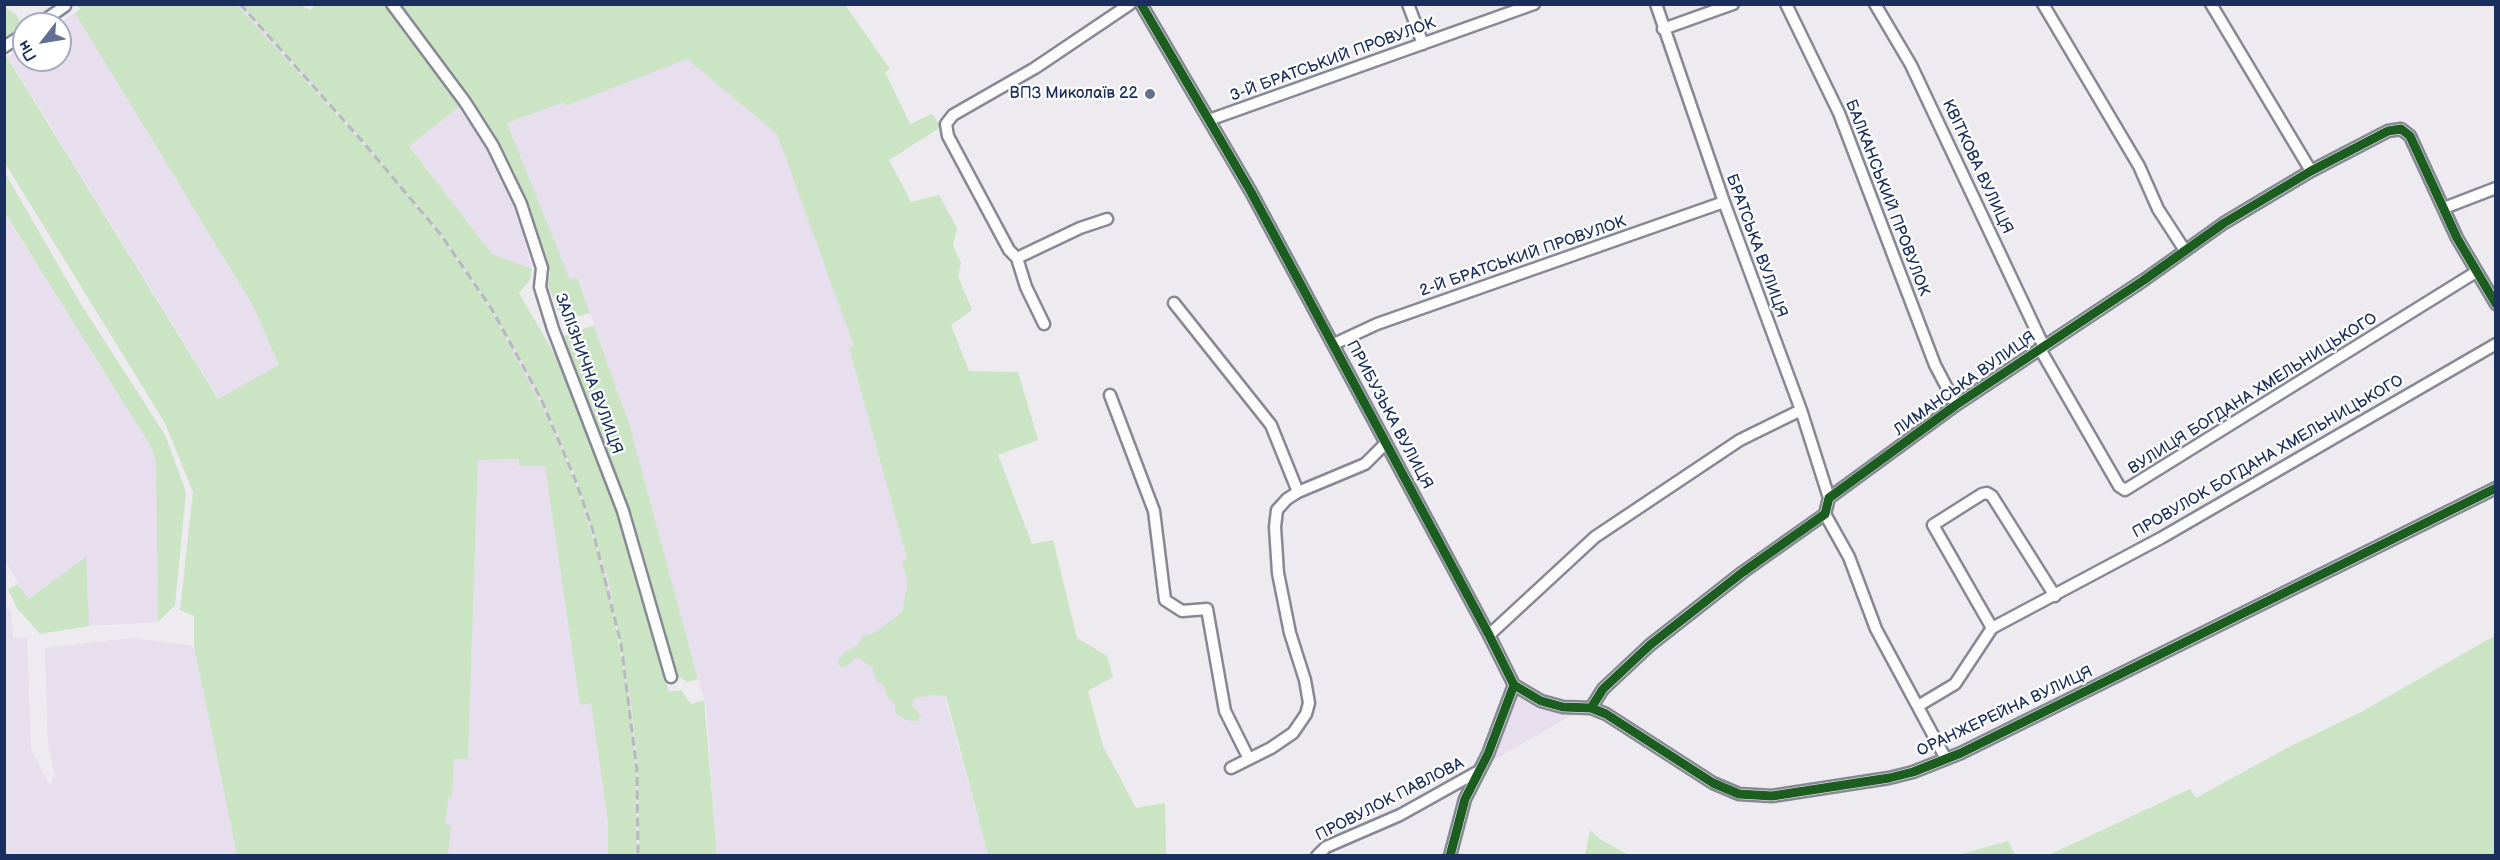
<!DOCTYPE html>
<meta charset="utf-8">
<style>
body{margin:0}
#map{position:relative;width:2500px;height:860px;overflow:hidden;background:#edeaf0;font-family:"Balsamiq Sans",sans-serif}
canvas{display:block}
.frame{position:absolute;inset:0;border:6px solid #1b2f5e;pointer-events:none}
.north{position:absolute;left:12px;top:12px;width:60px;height:60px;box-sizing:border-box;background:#fff;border:2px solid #a4acbf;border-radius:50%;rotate:239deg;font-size:16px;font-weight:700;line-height:24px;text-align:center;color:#1b2f5e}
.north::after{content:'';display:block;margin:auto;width:21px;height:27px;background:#647091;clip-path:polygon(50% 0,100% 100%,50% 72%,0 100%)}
</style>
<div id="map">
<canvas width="2500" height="860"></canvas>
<div class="frame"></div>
<div class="north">Пн</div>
</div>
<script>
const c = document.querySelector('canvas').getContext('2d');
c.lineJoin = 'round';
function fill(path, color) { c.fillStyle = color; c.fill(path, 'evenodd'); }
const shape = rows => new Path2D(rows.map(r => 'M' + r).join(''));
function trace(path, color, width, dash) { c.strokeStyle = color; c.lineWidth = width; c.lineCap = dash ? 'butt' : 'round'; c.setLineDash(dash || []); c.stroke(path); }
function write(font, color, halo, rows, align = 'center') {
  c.font = font + ' "Balsamiq Sans",sans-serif'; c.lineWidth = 4.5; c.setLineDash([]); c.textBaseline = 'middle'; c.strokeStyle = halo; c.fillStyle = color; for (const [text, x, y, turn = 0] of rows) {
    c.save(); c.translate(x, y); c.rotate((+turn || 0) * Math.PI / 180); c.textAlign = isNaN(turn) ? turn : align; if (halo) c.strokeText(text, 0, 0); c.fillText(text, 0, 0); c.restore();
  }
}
const built = shape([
 [237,5,242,5,364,141,441,234,491,307,522,361,554,425,593,528,609,583,622,644,631,702,638,771,639,855,636,772,621,644,591,529,552,426,490,309,440,236,363,142],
 [75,13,252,304,279,366,219,399,8,57,24,46,24,60,60,60,58,24],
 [687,58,777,134,855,346,849,349,988,855,717,855,706,707,630,427,578,278,570,280,507,123,564,101,566,106],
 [460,106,489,149,515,206,532,269,492,254,409,145],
 [4,213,150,445,156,463,158,622,89,626,85,558,27,599,5,560],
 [519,459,519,466,545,465,580,705,591,703,608,823,608,855,448,855,451,826,445,825,449,796,452,796,454,759,468,759,478,460],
 [4,605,11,611,13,638,27,638,31,749,50,786,55,774,48,746,45,648,132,638,194,646,237,855,5,855],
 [1515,690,1579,711,1485,765]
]);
const green = shape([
 [77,5,237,5,385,168,440,236,490,309,552,426,574,479,607,583,630,703,636,772,637,855,608,855,608,823,591,703,580,705,545,466,519,466,519,459,478,460,468,759,454,759,452,797,449,797,445,824,451,826,448,855,237,855,194,646,194,616,180,610,193,492,165,423,5,163,5,54,218,399,279,365,252,304,75,13,80,9],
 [242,5,300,5,310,10,316,5,384,5,460,106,409,146,492,254,532,269,530,280,519,293,559,362,617,513,641,587,669,692,681,690,691,704,704,700,717,855,639,855,638,771,631,702,609,583,576,478,554,425,522,361,491,307,441,234,364,141],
 [400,5,845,5,890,69,885,72,910,124,932,114,941,127,889,160,911,202,939,195,957,228,953,246,961,263,958,276,972,310,951,325,969,371,1018,372,1038,440,998,455,1032,544,1053,540,1077,638,1107,656,1113,677,1088,691,1103,746,1136,808,1165,803,1166,855,988,855,946,696,932,695,915,698,911,704,921,716,916,721,906,720,895,713,895,703,888,698,884,686,877,682,872,667,857,657,845,667,839,666,838,661,844,653,858,645,863,636,874,633,902,612,908,582,902,563,907,559,849,348,854,346,777,134,687,59,566,106,564,102,507,123,570,280,577,277,590,313,571,318,564,316,558,310,548,285,550,272,526,202,497,142,470,97],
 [4,7,17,15,21,28,5,40],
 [5,173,79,301,165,435,186,492,175,605,158,622,156,463,150,445,5,213],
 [594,325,630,427,698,679,687,682,674,673,561,337],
 [86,557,89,626,40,634,17,608,8,589,18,584,28,599],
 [2494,636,2495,855,2049,855,2190,789,2196,798,2287,748,2363,711],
 [1590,830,1600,839,1628,855,1585,855],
 [2008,841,2015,855,1959,855]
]);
const minor = shape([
 [392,4,465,102,493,146,521,204,542,268,540,287,553,329,623,511,671,677],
 [1141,4,1251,192,1489,635,1514,685,1488,754,1465,799,1450,856],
 [1408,4,1423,44],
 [1656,4,1724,202,1801,410,1829,498],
 [1786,4,1839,113,1935,365,1956,405],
 [1875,4,1911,65,2044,347],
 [2043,4,2139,166,2158,209,2184,249],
 [2211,4,2311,171],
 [39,24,65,6],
 [1663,29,1733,4],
 [4,47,24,34],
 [1209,120,1534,4],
 [2444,208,2496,188],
 [1017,258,1080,228,1107,219],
 [1174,303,1271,425,1298,492],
 [1044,324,1026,287,1017,258,1009,250,948,136,946,124,953,115,1035,68,1130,4],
 [1334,344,1377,324,1724,202],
 [2040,349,2119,486,2125,490,2476,272],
 [1110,395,1154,511,1165,600,1182,611,1207,609,1225,711,1249,759],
 [1825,514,1849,557,1876,629,1946,759],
 [1992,628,1933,525,1982,494,1987,493,1992,496,2055,596],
 [1489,635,1595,537,1740,440,1801,410],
 [1514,685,1541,701,1563,707,1591,708,1606,714,1713,783,1739,794,1772,796,1889,778,1913,772,1961,753,2496,488],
 [1918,706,1955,684,1992,628,2161,538,2496,344],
 [1591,708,1603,689,1650,645,1743,572,1825,514,1829,498,1956,405,2144,280,2224,223,2311,171,2388,131,2401,129,2410,136,2457,238,2496,304],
 [1231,768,1271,748,1293,733,1306,714,1309,703,1305,680,1290,633,1278,573,1275,527,1277,510,1287,499,1298,492,1365,464,1386,443],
 [1317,856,1326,847,1400,815,1477,772]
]);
const rail = shape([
 [240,4,363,142,441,235,491,308,541,399,575,479,592,528,621,644,637,771,638,856]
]);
const cycleway = shape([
 [1141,4,1251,192,1489,635,1514,685,1488,754,1465,799,1450,856],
 [1514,685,1541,701,1563,707,1591,708,1606,714,1713,783,1739,794,1772,796,1889,778,1913,772,1961,753,2496,488],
 [1591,708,1603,689,1650,645,1743,572,1825,514,1829,498,1956,405,2144,280,2224,223,2311,171,2388,131,2401,129,2410,136,2457,238,2496,304]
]);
const markers = [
 [1150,94,6,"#647091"]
];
const streetNames = [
 ["3-Й БРАТСЬКИЙ ПРОВУЛОК",1333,60,-20],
 ["КВІТКОВА ВУЛИЦЯ",1977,167,65],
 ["БАЛКАНСЬКИЙ ПРОВУЛОК",1887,198,69],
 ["БРАТСЬКА ВУЛИЦЯ",1756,246,70],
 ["2-Й БРАТСЬКИЙ ПРОВУЛОК",1523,257,-19],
 ["ЗАЛІЗНИЧНА ВУЛИЦЯ",588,374,70],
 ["ЛИМАНСЬКА ВУЛИЦЯ",1965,384,-35],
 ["ВУЛИЦЯ БОГДАНА ХМЕЛЬНИЦЬКОГО",2253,394,-32],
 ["ПРИБУЗЬКА ВУЛИЦЯ",1389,415,62],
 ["ПРОВУЛОК БОГДАНА ХМЕЛЬНИЦЬКОГО",2268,457,-30],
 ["ОРАНЖЕРЕЙНА ВУЛИЦЯ",2005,712,-25],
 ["ПРОВУЛОК ПАВЛОВА",1390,800,-27]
];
const poiNames = [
 ["ВПЗ Миколаїв 22",1138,94]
];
fill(built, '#e7deee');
fill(green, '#cae4c4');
trace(minor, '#868894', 15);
trace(minor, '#fcfcfd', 10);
trace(rail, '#b7b9bf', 3, [9, 4.5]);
trace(cycleway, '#1b5e20', 9);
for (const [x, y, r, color] of markers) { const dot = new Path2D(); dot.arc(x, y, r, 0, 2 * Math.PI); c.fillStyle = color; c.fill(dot); trace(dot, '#fff', 2); }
write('16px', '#1b2f5e', '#fff', streetNames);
write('16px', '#1b2f5e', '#fff', poiNames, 'right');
</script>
